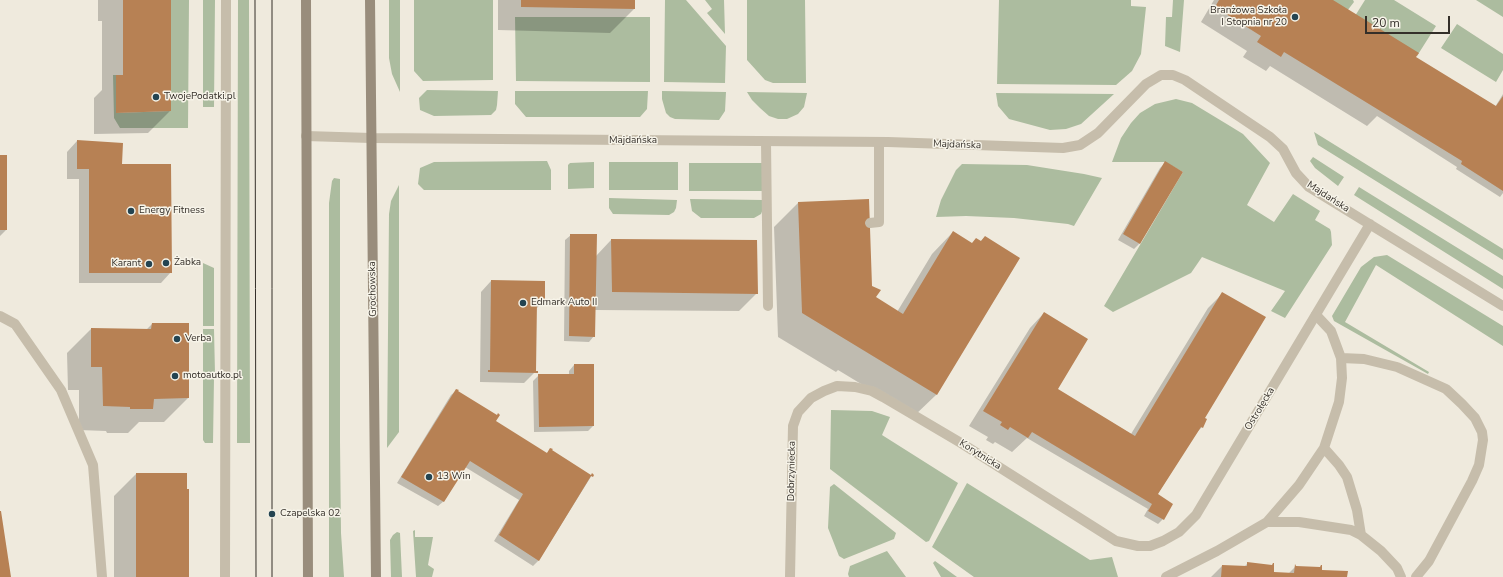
<!DOCTYPE html>
<html>
<head>
<meta charset="utf-8">
<style>
  body { margin:0 }
  #map { position:relative; width:1503px; height:577px; overflow:hidden; background:#efeadd; font-family:"Nunito Sans",sans-serif }
  canvas { display:block }
  .scale { position:absolute; left:1365px; top:16px; width:85px; height:18px; box-sizing:border-box; border:2px solid #342f29; border-top:0; padding-left:5px; font-size:12px; line-height:14px; white-space:nowrap; color:#342f29; -webkit-text-stroke:3px #f7f4e9; paint-order:stroke }
</style>
</head>
<body>
<div id="map">
<canvas width="1503" height="577"></canvas>
<div class="scale">20 m</div>
</div>
<script>
const c = document.querySelector('canvas').getContext('2d');
c.lineJoin = 'round';
function paint(path, color) { c.fillStyle = color; c.fill(path, 'evenodd'); }
const toPath = rows => new Path2D(rows.map(r => 'M' + r).join(''));
function trace(path, color, width, dash) { c.strokeStyle = color; c.lineWidth = width; c.lineCap = dash ? 'butt' : 'round'; c.setLineDash(dash || []); c.stroke(path); }
function label(font, color, halo, rows, align = 'center') {
  c.font = font + ' "Nunito Sans",sans-serif'; c.lineWidth = 3; c.setLineDash([]); c.textBaseline = 'middle'; c.strokeStyle = halo; c.fillStyle = color; for (const [text, x, y, turn = 0] of rows) {
    c.save(); c.translate(x, y); c.rotate((+turn || 0) * Math.PI / 180); c.textAlign = isNaN(turn) ? turn : align; if (halo) c.strokeText(text, 0, 0); c.fillText(text, 0, 0); c.restore();
  }
}
const green = toPath([
  [171,0,189,0,188,128,120,128,114,118,113,75,116,75,116,113,171,111],
  [203,0,215,0,214,107,203,107],
  [238,0,249,0,250,443,237,443],
  [389,0,400,0,400,92,392,74,389,58],
  [414,0,493,0,493,80,423,81,414,71],
  [665,0,686,0,726,46,725,83,664,82],
  [705,0,724,0,725,34,707,13,712,9],
  [747,0,805,0,806,83,773,83,765,80,747,60],
  [999,0,1131,0,1131,6,1146,7,1141,54,1132,71,1116,85,997,84],
  [1173,0,1184,0,1180,52,1165,46,1166,17,1172,17],
  [1331,0,1353,0,1354,2,1347,11],
  [1365,0,1394,0,1436,26,1417,56,1355,16],
  [1476,0,1503,0,1503,17],
  [515,17,650,17,650,82,516,81],
  [1457,24,1503,54,1503,70,1496,82,1441,48],
  [427,90,498,91,497,105,496,110,491,115,434,116,420,110,419,98],
  [515,91,648,91,647,109,640,117,526,117,515,104],
  [662,91,726,92,725,111,719,120,675,119,670,117,666,113,662,99],
  [747,92,807,93,804,107,798,114,787,119,778,119,769,116,760,108,752,100],
  [996,93,1114,94,1081,124,1066,129,1050,130,1009,119,998,106],
  [1176,99,1192,103,1230,126,1243,134,1270,163,1247,205,1274,222,1293,194,1320,211,1315,220,1330,229,1331,232,1332,245,1285,318,1271,311,1285,291,1202,257,1191,273,1113,312,1104,306,1183,172,1165,162,1112,162,1121,138,1131,123,1140,113,1155,104],
  [1314,132,1503,249,1503,260,1318,145],
  [1313,157,1344,177,1338,186,1315,168,1310,161],
  [547,161,551,170,551,190,424,190,418,184,420,168,434,162],
  [594,162,594,188,568,189,568,165,570,163],
  [609,162,678,162,678,190,609,190],
  [689,163,762,163,762,191,689,191],
  [962,164,1027,165,1084,174,1102,178,1074,226,1068,224,1014,218,966,216,936,217,941,200,956,170],
  [334,178,340,179,340,442,341,533,344,577,329,577,329,203,332,181],
  [399,185,399,432,387,448,389,214,391,201],
  [1359,187,1503,276,1503,289,1354,195],
  [609,198,677,200,676,208,674,212,669,215,613,214,609,208],
  [690,199,763,200,763,209,761,214,754,218,701,218,692,211],
  [1387,255,1503,326,1503,346,1376,265,1345,322,1429,372,1428,374,1334,321,1332,316,1361,267,1374,257],
  [203,263,214,268,214,326,203,326],
  [203,329,214,329,215,374,203,373],
  [203,378,214,378,213,443,205,443,203,440],
  [831,410,872,411,890,417,882,435,958,483,929,541,926,542,830,469],
  [967,483,1090,560,1112,557,1118,577,974,577,932,547],
  [834,484,896,533,894,539,844,559,839,556,828,528,830,487],
  [415,530,415,537,433,537,428,565,434,569,432,577,416,577,413,531],
  [397,532,400,533,402,577,391,577,390,540,393,535],
  [887,551,906,577,849,577,848,574,850,566],
  [935,561,957,577,941,577,933,563]
]);
const shadow = toPath([
  [98,0,170,0,170,111,148,133,94,134,94,98,102,90,102,21,98,21],
  [498,0,634,0,634,9,610,33,498,30],
  [1214,0,1331,0,1412,61,1495,107,1503,94,1503,193,1500,197,1456,169,1457,167,1377,116,1367,126,1270,66,1266,71,1243,57,1247,51,1201,22],
  [77,141,121,165,171,272,161,283,79,283,79,179,67,179,67,152],
  [0,156,6,230,0,236],
  [1165,163,1181,172,1139,244,1134,249,1118,240,1160,168],
  [798,203,872,286,875,297,897,312,932,254,953,232,972,244,980,242,985,237,1019,258,936,395,914,416,838,370,836,372,778,337,774,227],
  [571,235,596,256,611,240,757,293,739,311,595,310,594,336,589,342,564,341,565,240],
  [491,281,544,301,536,309,535,372,524,383,480,382,481,292],
  [1223,293,1202,427,1196,433,1157,495,1163,519,1158,524,1144,516,1148,509,1027,438,1012,452,995,442,993,444,986,440,988,437,969,426,1030,328,1044,313,1056,389,1131,434,1208,308],
  [152,324,188,398,164,422,139,422,128,433,107,433,106,431,79,430,79,390,68,390,67,353,91,329,146,330],
  [574,365,593,426,588,431,534,432,533,381,539,375,569,375,569,371],
  [457,390,457,392,494,421,546,454,551,449,550,451,591,476,592,475,539,560,533,566,494,541,519,500,465,467,444,501,438,506,397,483,451,395],
  [136,474,188,577,114,577,114,496],
  [1247,564,1273,573,1288,574,1295,567,1346,577,1211,577,1222,566,1244,567]
]);
const building = toPath([
  [123,0,171,0,171,111,116,113,116,75,123,75],
  [521,0,635,0,635,9,521,7],
  [1219,0,1333,0,1419,53,1416,57,1496,106,1503,96,1503,191,1461,164,1462,161,1284,52,1281,57,1257,42,1261,36,1215,7],
  [77,140,123,143,122,164,171,164,172,273,89,273,89,169,77,169],
  [0,155,7,155,7,230,0,230],
  [1165,161,1183,172,1140,244,1123,234],
  [869,199,872,286,881,290,876,297,903,314,953,231,972,243,976,238,981,241,985,236,1020,258,937,395,802,313,798,202],
  [570,234,597,234,595,337,569,336],
  [611,239,757,240,758,294,612,292],
  [491,280,545,281,545,301,537,301,536,371,538,371,538,373,488,372,488,370,490,370],
  [1222,292,1266,317,1205,418,1207,419,1203,428,1201,427,1158,494,1173,504,1164,520,1148,511,1152,504,1032,432,1028,438,1010,427,1008,430,1000,425,1002,422,983,411,1044,312,1088,339,1058,389,1135,436],
  [152,323,189,323,189,398,154,399,153,409,130,409,130,407,103,406,102,367,91,367,91,328,151,329],
  [574,364,594,364,594,426,539,427,538,374,574,374],
  [456,389,459,390,458,391,497,415,498,413,500,415,496,421,547,453,550,448,553,449,552,450,591,475,592,473,594,475,593,477,591,476,539,561,499,535,523,494,470,461,444,502,401,477],
  [136,473,187,473,187,489,189,489,189,577,136,577],
  [0,511,1,511,11,577,0,577],
  [1247,562,1272,565,1273,563,1274,563,1274,572,1294,573,1295,564,1296,566,1320,567,1321,565,1322,565,1322,570,1348,571,1347,577,1221,577,1222,565,1247,566]
]);
const lane = toPath([
  [766,142,768,306],
  [870,223,879,222,879,142],
  [0,316,15,324,61,390,93,465,102,577],
  [1341,358,1364,359,1397,367,1446,389,1462,404,1475,418,1482,432,1483,440,1479,465,1472,481,1429,561,1416,577],
  [1324,448,1339,465,1347,477,1357,510,1361,535],
  [1267,522,1299,522,1351,530,1361,535,1381,551,1397,568,1401,577],
  [1166,577,1217,551,1267,522,1299,485,1324,448,1339,402,1342,378,1341,358,1331,331,1316,315]
]);
const street = toPath([
  [306,136,371,138,888,142,1063,148,1080,145,1098,133,1146,84,1161,75,1173,75,1185,80,1270,137,1283,149,1296,173,1309,187,1503,306],
  [225,577,226,0],
  [790,577,793,426,798,412,811,398,824,391,837,386,855,387,872,391,883,397,961,443,1116,541,1138,546,1150,546,1163,541,1179,532,1196,515,1370,224]
]);
const secondary = toPath([
  [306,0,308,577],
  [370,0,376,577]
]);
const tram = toPath([
  [255,0,256,577],
  [272,577,272,0]
]);
const markers = [
  [1295,17,4,"#244451"],
  [156,97,4,"#244451"],
  [131,211,4,"#244451"],
  [166,263,4,"#244451"],
  [149,264,4,"#244451"],
  [523,303,4,"#244451"],
  [177,339,4,"#244451"],
  [175,376,4,"#244451"],
  [429,477,4,"#244451"],
  [272,514,4,"#244451"]
];
const poiNames = [
  ["Branżowa Szkoła",1287,11,"right"],
  ["I Stopnia nr 20",1287,23,"right"],
  ["TwojePodatki.pl",164,97],
  ["Energy Fitness",139,211],
  ["Żabka",174,263],
  ["Karant",141,264,"right"],
  ["Edmark Auto II",531,303],
  ["Verba",185,339],
  ["motoautko.pl",183,376],
  ["13 Win",437,477],
  ["Czapelska 02",280,514]
];
const streetNames = [
  ["Majdańska",633,141],
  ["Majdańska",957,145,2],
  ["Majdańska",1328,197,33],
  ["Grochowska",373,289,-91],
  ["Ostrołęcka",1260,409,-59],
  ["Korytnicka",980,455,32],
  ["Dobrzyniecka",792,471,-89]
];
paint(green, '#acbc9f');
paint(shadow, '#0003');
paint(building, '#b78154');
trace(lane, '#c6bdab', 10);
trace(street, '#c6bdab', 10);
trace(secondary, '#998d7c', 10);
trace(tram, '#342f29', 1);
for (const [x, y, r, color] of markers) { const dot = new Path2D(); dot.arc(x, y, r, 0, 2 * Math.PI); c.fillStyle = color; c.fill(dot); trace(dot, '#f7f4e9', 1.5); }
label('10px', '#342f29', '#f7f4e9', poiNames, 'left');
label('10px', '#342f29', '#f7f4e9', streetNames);
</script>
</body>
</html>
